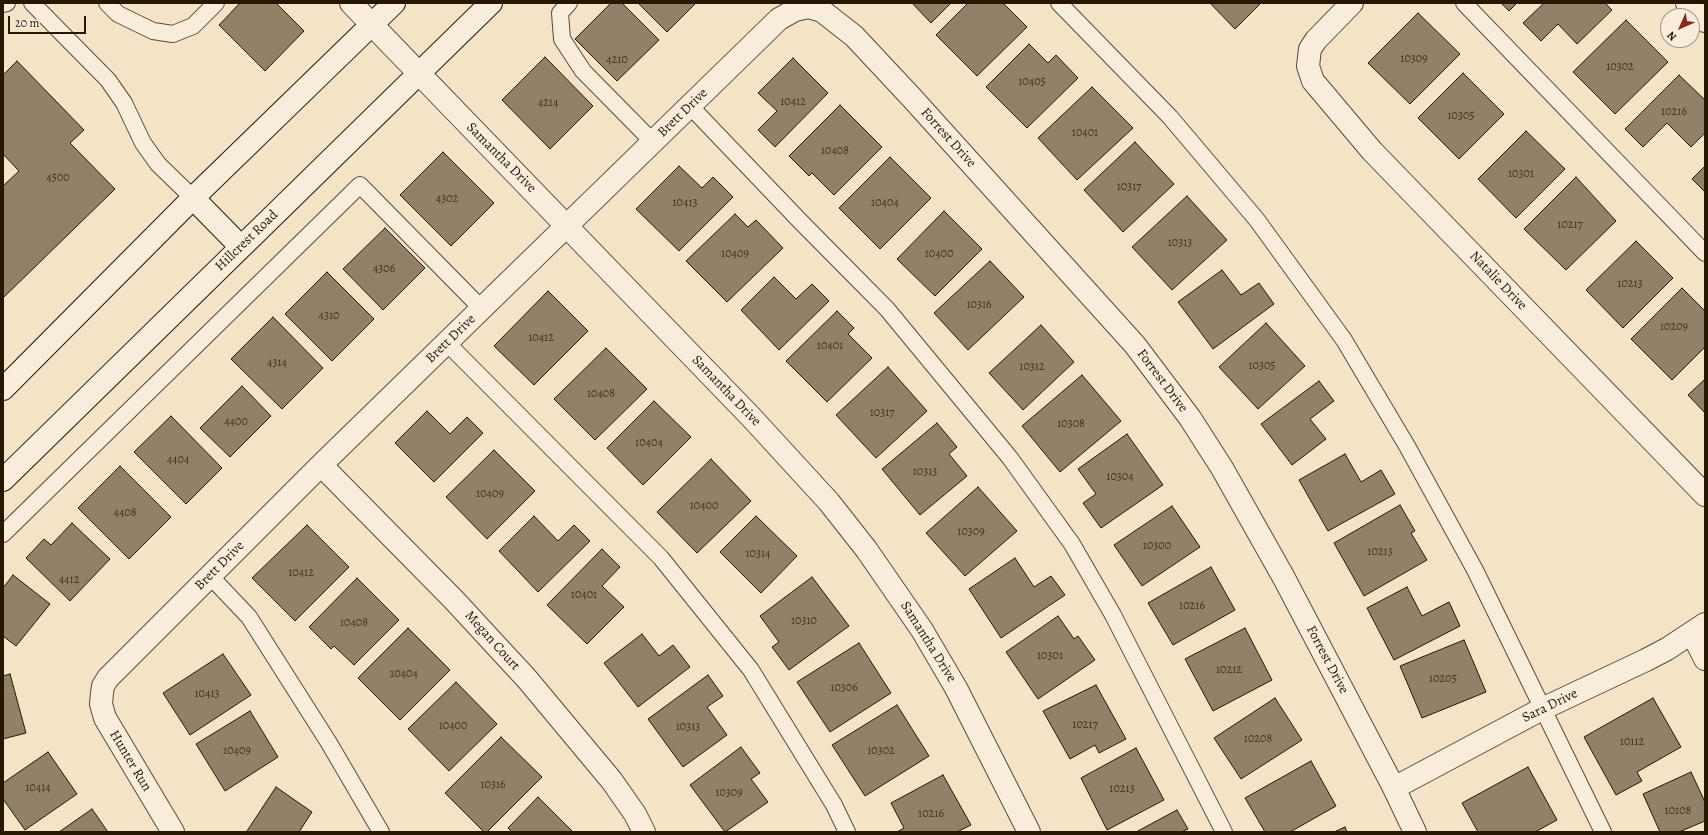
<!DOCTYPE html>
<html>
<head>
<meta charset="utf-8">
<style>
  body { margin:0 }
  #map { position:relative; width:1708px; height:835px; overflow:hidden; background:#f5e3c8; font-family:Alegreya,serif }
  canvas { display:block }
  .frame { position:absolute; inset:0; border:4px solid #271701; pointer-events:none }
  .north { position:absolute; left:1660px; top:8px; width:40px; height:40px; box-sizing:border-box; background:#f8eddb; border:1px solid #a49784; border-radius:50%; rotate:225deg; font-size:11px; font-weight:700; line-height:16px; text-align:center; color:#271701 }
  .north::after { content:''; display:block; margin:auto; width:14px; height:18px; background:#8f2418; clip-path:polygon(50% 0,100% 100%,50% 72%,0 100%) }
  .scale { position:absolute; left:8px; top:16px; width:78px; height:18px; box-sizing:border-box; border:2px solid #271701; border-top:0; padding-left:5px; font-size:12px; line-height:14px; white-space:nowrap; color:#271701; -webkit-text-stroke:3px #f8eddb; paint-order:stroke }
</style>
</head>
<body>
<div id="map">
<canvas width="1708" height="835"></canvas>
<div class="frame"></div>
<div class="north">N</div>
<div class="scale">20 m</div>
</div>
<script>
const c = document.querySelector('canvas').getContext('2d');
c.lineJoin = 'round';
function paint(path, color) { c.fillStyle = color; c.fill(path, 'evenodd'); }
const toPath = rows => new Path2D(rows.map(r => 'M' + r).join(''));
function trace(path, color, width, dash) { c.strokeStyle = color; c.lineWidth = width; c.lineCap = dash ? 'butt' : 'round'; c.setLineDash(dash || []); c.stroke(path); }
function label(font, color, halo, rows, align = 'center') {
  c.font = font + ' Alegreya,serif'; c.lineWidth = 3; c.setLineDash([]); c.textBaseline = 'middle'; c.strokeStyle = halo; c.fillStyle = color; for (const [text, x, y, turn = 0] of rows) {
    c.save(); c.translate(x, y); c.rotate((+turn || 0) * Math.PI / 180); c.textAlign = isNaN(turn) ? turn : align; if (halo) c.strokeText(text, 0, 0); c.fillText(text, 0, 0); c.restore();
  }
}
const building = toPath([
  [240,3,276,3,304,31,265,71,219,25,240,3],
  [611,3,622,3,659,40,617,81,575,39,611,3],
  [638,3,696,3,667,32,638,3],
  [912,3,951,3,931,23,912,3],
  [968,3,1003,3,1027,27,977,76,936,35,968,3],
  [1210,3,1261,3,1235,29,1210,3],
  [1501,3,1517,3,1509,11,1501,3],
  [1544,3,1605,3,1612,10,1577,44,1558,24,1541,41,1523,23,1544,3],
  [1418,13,1460,54,1410,104,1368,63,1418,13],
  [1626,20,1668,62,1615,114,1573,72,1626,20],
  [1029,44,1048,63,1056,55,1078,78,1027,128,986,87,1029,44],
  [545,57,593,106,550,149,502,100,545,57],
  [793,58,828,93,775,147,758,130,777,111,758,93,793,58],
  [17,61,84,130,70,143,115,189,3,298,3,186,19,171,3,154,3,75,17,61],
  [1463,73,1504,114,1459,159,1418,118,1463,73],
  [1679,75,1705,100,1705,133,1691,147,1667,123,1643,147,1625,129,1679,75],
  [1092,87,1133,128,1077,180,1038,138,1092,87],
  [840,105,882,147,834,195,812,173,809,176,789,156,840,105],
  [1526,131,1565,169,1516,218,1478,179,1526,131],
  [1135,142,1174,184,1123,232,1084,190,1135,142],
  [443,152,494,203,451,246,400,195,443,152],
  [890,157,931,198,880,249,839,208,890,157],
  [679,166,702,188,713,177,733,197,679,251,636,209,679,166],
  [1705,166,1705,192,1692,179,1705,166],
  [1576,177,1616,221,1566,270,1524,229,1576,177],
  [1187,196,1227,240,1172,290,1132,247,1187,196],
  [944,211,982,249,935,296,897,259,944,211],
  [735,214,748,227,756,220,783,248,727,302,686,261,735,214],
  [385,228,425,268,383,310,343,269,385,228],
  [1636,241,1673,278,1623,328,1586,290,1636,241],
  [990,261,1024,297,968,350,934,313,990,261],
  [1222,270,1241,295,1259,283,1274,304,1213,349,1178,302,1222,270],
  [327,272,374,319,332,361,285,314,327,272],
  [774,277,796,299,812,284,829,301,779,350,741,310,774,277],
  [1682,288,1705,311,1705,347,1672,380,1631,339,1682,288],
  [548,291,588,331,534,385,494,346,548,291],
  [837,311,854,328,848,334,872,358,827,402,786,361,837,311],
  [273,317,323,368,282,409,231,359,273,317],
  [1266,323,1305,366,1258,409,1219,367,1266,323],
  [1041,325,1074,362,1023,410,989,373,1041,325],
  [606,348,647,389,595,440,554,399,606,348],
  [888,367,927,411,876,458,836,415,888,367],
  [1082,375,1121,421,1060,472,1022,426,1082,375],
  [1705,379,1705,413,1688,395,1705,379],
  [1319,381,1334,401,1310,419,1326,439,1292,465,1261,424,1319,381],
  [242,386,271,416,230,457,200,428,242,386],
  [654,401,691,437,643,485,607,448,654,401],
  [427,411,450,434,467,417,483,433,434,482,395,443,427,411],
  [171,416,222,468,186,504,134,452,171,416],
  [937,423,957,447,949,454,967,476,920,515,882,469,937,423],
  [1127,434,1163,485,1101,528,1083,503,1096,494,1078,469,1127,434],
  [494,450,535,491,487,539,446,497,494,450],
  [1345,454,1361,482,1381,470,1395,494,1328,531,1299,480,1345,454],
  [711,459,751,501,697,553,657,512,711,459],
  [120,466,171,517,129,559,78,508,120,466],
  [978,487,1017,531,965,576,926,533,978,487],
  [1400,505,1415,531,1411,533,1427,560,1364,596,1334,543,1400,505],
  [1172,506,1200,547,1142,586,1114,545,1172,506],
  [534,516,558,541,574,525,590,541,538,592,499,551,534,516],
  [756,516,797,556,761,593,720,552,756,516],
  [72,523,110,559,70,601,26,558,44,539,51,545,72,523],
  [307,525,349,567,295,621,252,578,307,525],
  [602,549,620,567,602,586,624,607,587,644,547,605,602,549],
  [1015,558,1034,587,1051,576,1065,595,1001,638,969,589,1015,558],
  [1211,567,1235,610,1173,645,1148,603,1211,567],
  [13,575,50,604,16,646,3,636,3,588,13,575],
  [812,577,849,626,789,670,772,647,779,642,760,616,812,577],
  [357,578,399,620,354,665,334,646,331,649,309,627,357,578],
  [1407,587,1422,616,1449,602,1460,626,1394,660,1367,608,1407,587],
  [1058,616,1074,639,1078,636,1095,660,1038,699,1006,652,1058,616],
  [408,628,450,670,400,720,358,678,408,628],
  [1245,628,1272,680,1213,711,1185,659,1245,628],
  [642,634,659,656,673,645,690,667,638,707,604,663,642,634],
  [1464,640,1486,692,1422,718,1400,666,1464,640],
  [859,643,891,693,830,732,797,682,859,643],
  [223,654,251,695,190,735,163,693,223,654],
  [10,674,26,733,3,739,3,676,10,674],
  [708,675,723,696,707,707,727,735,683,767,648,719,708,675],
  [456,682,497,724,449,771,408,729,456,682],
  [1096,685,1126,739,1099,753,1095,745,1070,759,1043,711,1096,685],
  [1275,698,1302,740,1241,779,1214,738,1275,698],
  [1653,698,1681,747,1637,772,1642,781,1616,795,1584,737,1653,698],
  [897,705,929,756,865,796,832,745,897,705],
  [250,711,278,757,225,791,196,744,250,711],
  [501,737,542,777,487,832,484,832,445,793,501,737],
  [741,747,760,773,751,779,768,802,725,832,690,785,741,747],
  [1136,748,1164,800,1107,830,1081,778,1136,748],
  [48,752,77,794,25,830,3,799,3,783,48,752],
  [1311,761,1336,806,1290,832,1265,832,1245,798,1311,761],
  [1528,767,1557,820,1535,832,1478,832,1462,803,1528,767],
  [1691,772,1705,802,1705,821,1679,832,1660,832,1643,794,1691,772],
  [943,775,971,825,957,832,897,832,904,828,891,803,943,775],
  [276,787,312,812,299,832,248,832,247,831,276,787],
  [538,797,573,832,512,832,508,828,538,797],
  [92,809,108,832,59,832,92,809],
  [1177,810,1188,829,1181,832,1136,832,1177,810],
  [1345,827,1347,832,1334,832,1345,827]
]);
const lane = toPath([
  [32,3,108,80,124,103,143,143,158,164,193,198],
  [107,3,118,14,153,31,173,34,193,26,216,3],
  [569,3,560,13,562,39,583,71,653,142],
  [1059,3,1170,117,1257,220,1344,340,1407,446,1475,570,1603,832],
  [1464,3,1705,253],
  [3,4,7,3],
  [690,106,800,221,887,309,1010,458,1072,544,1113,615,1224,832],
  [447,343,661,558,751,670,834,805,847,832],
  [3,534,360,185,482,309],
  [210,576,249,617,329,743,381,832]
]);
const street = toPath([
  [351,3,751,417,829,502,866,549,922,630,956,688,1029,832],
  [1352,3,1316,40,1310,49,1308,66,1313,81,1372,151,1705,495],
  [1687,3,1705,21],
  [321,465,454,600,527,679,612,781,635,814,644,832],
  [1692,633,1705,659],
  [1394,788,1542,709,1646,660,1667,649,1705,624],
  [173,832,105,718,101,704,102,693,103,686,108,678,321,465,779,19,795,10,808,7,822,11,854,36,912,98,1135,345,1190,418,1222,468,1284,578,1394,788,1415,832]
]);
const secondary = toPath([
  [193,198,241,247],
  [3,389,193,198,394,3],
  [3,480,491,3]
]);
const numberNames = [
  ["10309",1414,59],
  ["4210",617,60],
  ["10302",1620,67],
  ["10405",1032,82],
  ["10412",793,102],
  ["4214",548,103],
  ["10216",1674,112],
  ["10305",1461,116],
  ["10401",1085,133],
  ["10408",835,151],
  ["10301",1521,174],
  ["4500",58,178],
  ["10317",1129,187],
  ["4302",447,199],
  ["10413",685,203],
  ["10404",885,203],
  ["10217",1570,225],
  ["10313",1180,243],
  ["10409",735,254],
  ["10400",939,254],
  ["4306",384,269],
  ["10213",1630,284],
  ["10316",979,305],
  ["4310",329,316],
  ["10209",1674,327],
  ["10412",541,338],
  ["10401",830,346],
  ["4314",277,363],
  ["10305",1262,366],
  ["10312",1032,367],
  ["10408",601,394],
  ["10317",882,413],
  ["4400",236,422],
  ["10308",1071,424],
  ["10404",649,443],
  ["4404",178,460],
  ["10313",925,472],
  ["10304",1120,477],
  ["10409",490,494],
  ["10400",704,506],
  ["4408",125,513],
  ["10309",971,532],
  ["10300",1157,546],
  ["10213",1380,552],
  ["10314",758,554],
  ["10412",301,573],
  ["4412",69,580],
  ["10401",584,595],
  ["10216",1192,606],
  ["10310",804,621],
  ["10408",354,623],
  ["10301",1050,656],
  ["10212",1229,670],
  ["10404",404,674],
  ["10205",1443,679],
  ["10306",844,688],
  ["10413",207,694],
  ["10217",1085,725],
  ["10400",453,726],
  ["10313",688,727],
  ["10208",1258,739],
  ["10112",1632,742],
  ["10409",237,751],
  ["10302",881,751],
  ["10316",493,785],
  ["10414",38,788],
  ["10213",1122,789],
  ["10309",729,793],
  ["10108",1678,811],
  ["10216",931,814]
];
const streetNames = [
  ["Brett Drive",683,113,-44],
  ["Forrest Drive",948,138,48],
  ["Samantha Drive",501,158,45],
  ["Hillcrest Road",247,241,-44],
  ["Natalie Drive",1498,281,46],
  ["Brett Drive",451,339,-44],
  ["Forrest Drive",1162,381,53],
  ["Samantha Drive",726,391,46],
  ["Brett Drive",220,566,-45],
  ["Megan Court",492,641,48],
  ["Samantha Drive",928,642,58],
  ["Forrest Drive",1327,660,62],
  ["Sara Drive",1550,706,-26],
  ["Hunter Run",130,761,59]
];
paint(building, '#928168');
trace(building, '#271701', 1);
trace(lane, '#5a4a33', 18);
trace(street, '#5a4a33', 24);
trace(secondary, '#271701', 24);
trace(lane, '#f8eddb', 16);
trace(street, '#f8eddb', 22);
trace(secondary, '#f8eddb', 22);
label('12px', '#42321b', null, numberNames);
label('14px', '#271701', '#f8eddb', streetNames);
</script>
</body>
</html>
